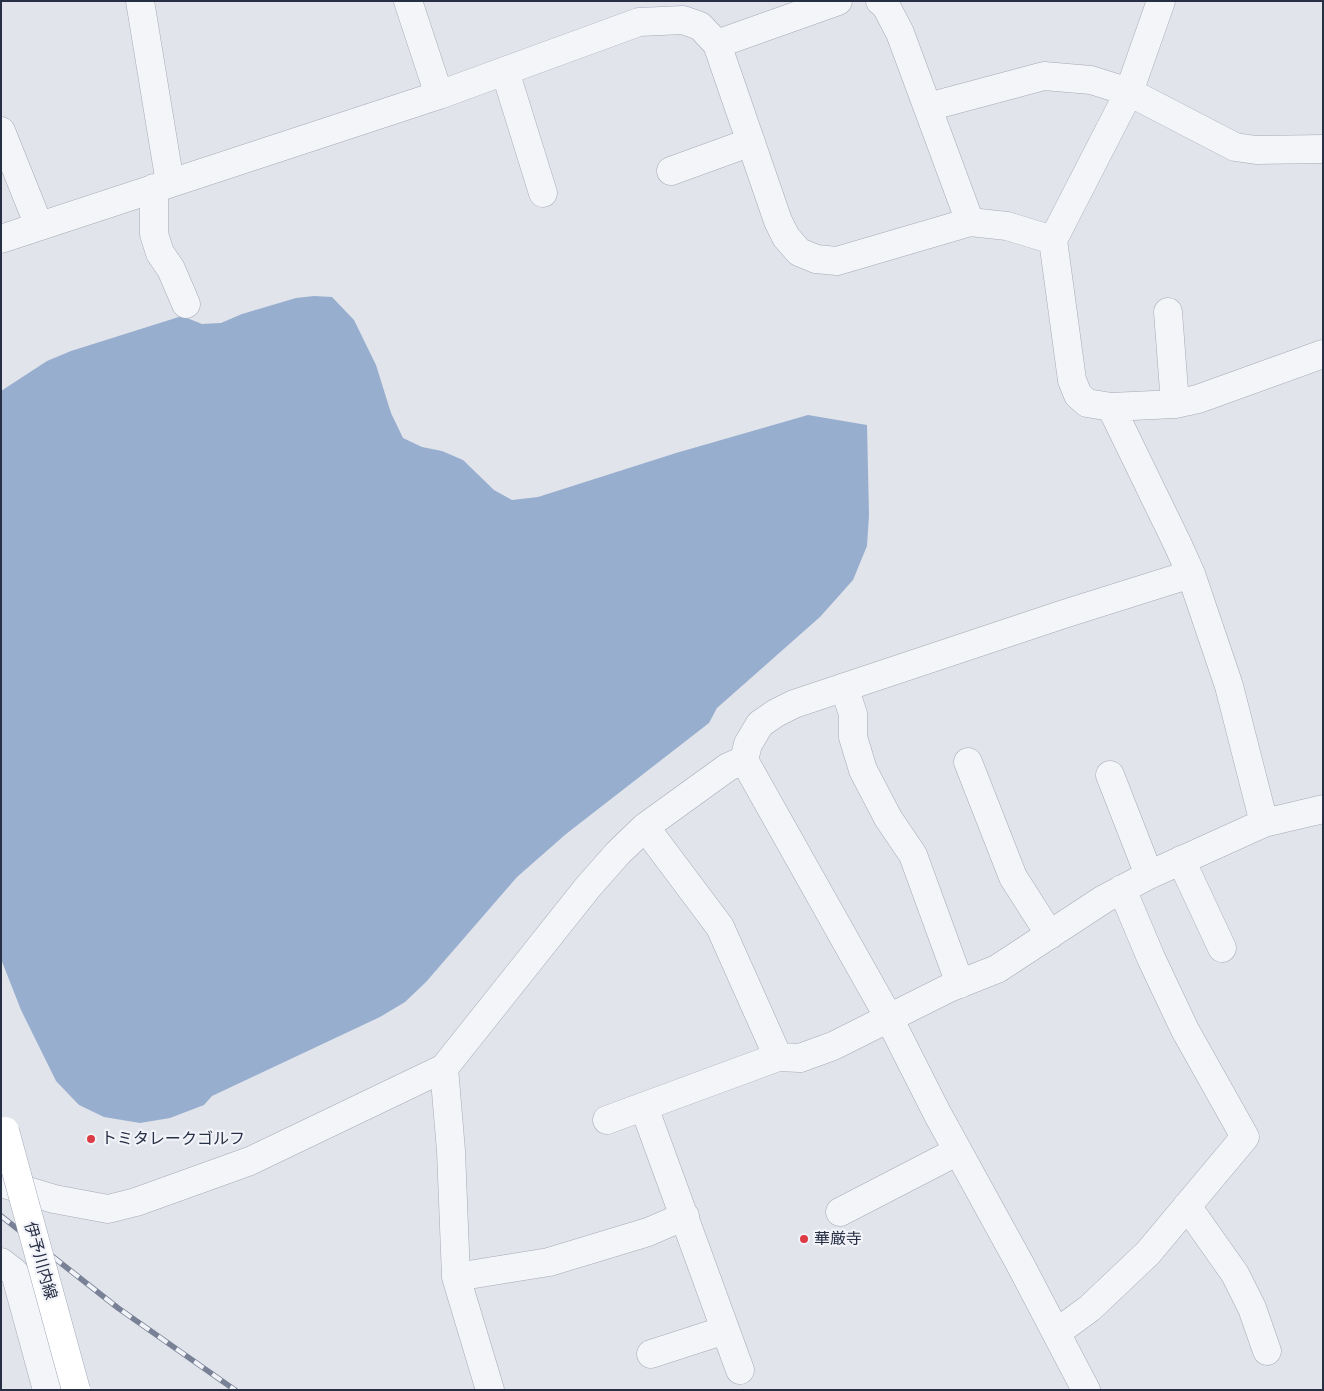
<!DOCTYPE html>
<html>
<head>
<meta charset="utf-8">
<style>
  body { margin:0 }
  #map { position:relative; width:1324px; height:1391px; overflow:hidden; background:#e1e4eb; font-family:Karla,sans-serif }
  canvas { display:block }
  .frame { position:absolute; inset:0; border:2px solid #272f45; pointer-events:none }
</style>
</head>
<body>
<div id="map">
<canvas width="1324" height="1391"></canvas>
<div class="frame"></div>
</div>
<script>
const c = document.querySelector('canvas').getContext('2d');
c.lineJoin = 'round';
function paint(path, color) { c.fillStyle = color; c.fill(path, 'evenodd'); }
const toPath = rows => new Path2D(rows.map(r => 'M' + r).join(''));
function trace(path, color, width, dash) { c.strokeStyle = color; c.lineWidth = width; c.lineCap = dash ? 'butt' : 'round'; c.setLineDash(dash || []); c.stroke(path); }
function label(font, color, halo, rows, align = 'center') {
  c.font = font + ' Karla,"Noto Sans JP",sans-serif'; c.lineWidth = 4.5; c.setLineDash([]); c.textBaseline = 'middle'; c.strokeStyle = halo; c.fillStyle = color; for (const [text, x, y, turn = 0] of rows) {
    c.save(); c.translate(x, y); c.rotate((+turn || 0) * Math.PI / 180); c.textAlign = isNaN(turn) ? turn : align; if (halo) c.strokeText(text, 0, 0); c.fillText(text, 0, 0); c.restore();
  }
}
const water = toPath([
  [314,296,332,297,354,320,376,365,391,413,403,438,422,447,442,451,463,460,494,490,512,500,538,497,676,453,808,415,867,425,869,515,867,546,853,580,820,617,717,708,709,723,566,834,517,877,426,982,405,1002,380,1017,212,1096,204,1105,170,1118,140,1123,104,1117,79,1105,56,1081,21,1010,1,959,1,391,47,361,71,351,182,316,202,324,221,323,242,314,296,298]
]);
const minor = toPath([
  [140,1,170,183],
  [408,1,439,95],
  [880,1,886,6,900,33,970,222],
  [717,44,838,1],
  [505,71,543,193],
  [928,107,1044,76,1091,80,1129,92,1235,147,1256,150,1323,149],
  [1,131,39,226],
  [671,171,751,142],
  [154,188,154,234,160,253,171,269,186,304],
  [1,239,439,95,639,22,683,20,700,26,717,44,778,221,786,237,799,252,816,259,837,261,970,222,1007,226,1053,240,1072,380,1078,395,1087,403,1111,407,1175,404,1198,399,1323,354],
  [1053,240,1129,92,1161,1],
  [1168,312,1175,404],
  [1111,407,1178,545,1191,574,1229,686,1264,823],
  [844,687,853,714,853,737,863,770,888,818,913,855,960,984],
  [968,762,1013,877,1050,935],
  [1110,775,1149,875],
  [645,827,720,927,778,1057,800,1058,833,1046,949,988,997,969,1104,899,1149,875,1264,823,1323,809],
  [1181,860,1222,948],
  [444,1068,451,1151,456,1277,490,1390],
  [644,1107,740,1370],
  [607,1120,778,1057],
  [1,1183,54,1199,108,1209,136,1202,250,1161,444,1068,588,887,618,853,645,827,728,767,744,760],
  [1187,1206,1235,1274,1252,1308,1267,1351],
  [840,1212,958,1151],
  [1,1262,15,1273,47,1390],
  [456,1277,549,1262,648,1232,685,1216],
  [1056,1333,1090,1308,1148,1253,1245,1137,1185,1030,1151,958,1122,889],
  [651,1354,725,1330],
  [1086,1390,1020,1264,937,1113,889,1018,744,760,748,744,760,724,776,713,794,704,1064,614,1191,574]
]);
const rail = toPath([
  [1,1216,118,1308,235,1390]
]);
const majorBridge = toPath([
  [5,1131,76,1390]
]);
const markers = [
  [91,1139,5,"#dc3a44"],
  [804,1239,5,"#dc3a44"]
];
const poiNames = [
  ["トミタレークゴルフ",101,1139],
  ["華厳寺",814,1239]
];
const streetNames = [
  ["伊予川内線",40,1261,74]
];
paint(water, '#98aecf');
trace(minor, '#a5aab6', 29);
trace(minor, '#f4f5f9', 28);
trace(rail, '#798196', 5.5);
trace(rail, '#f1f3f8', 4, [11]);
trace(majorBridge, '#9fa7b8', 29, []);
trace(majorBridge, '#fff', 28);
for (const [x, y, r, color] of markers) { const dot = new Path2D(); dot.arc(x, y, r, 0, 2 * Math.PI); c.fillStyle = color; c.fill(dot); trace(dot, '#f1f3f8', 2); }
label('16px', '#272f45', '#f1f3f8', poiNames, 'left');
label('16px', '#272f45', '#f1f3f8', streetNames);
</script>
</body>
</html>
